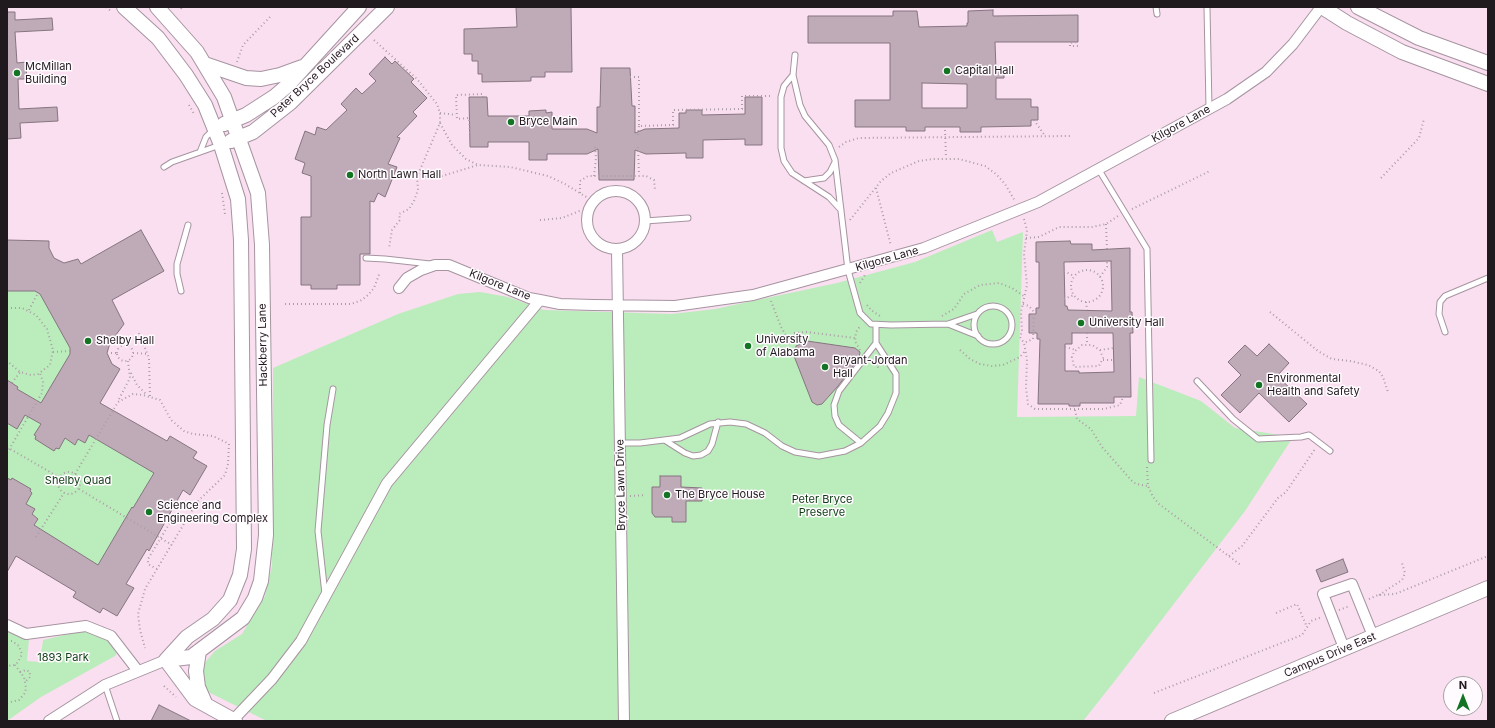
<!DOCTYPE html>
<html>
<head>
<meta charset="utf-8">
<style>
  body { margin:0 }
  #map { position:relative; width:1495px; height:728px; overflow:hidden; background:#fce9f5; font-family:Inter,sans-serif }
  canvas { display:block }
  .frame { position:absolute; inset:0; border:8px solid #20191e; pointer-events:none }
  .north { position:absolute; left:1443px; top:676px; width:40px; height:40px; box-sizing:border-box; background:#fffbfe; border:1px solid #a6a1a4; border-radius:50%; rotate:0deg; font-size:11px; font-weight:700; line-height:16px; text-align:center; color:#20191e }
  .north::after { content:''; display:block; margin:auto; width:14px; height:18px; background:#137424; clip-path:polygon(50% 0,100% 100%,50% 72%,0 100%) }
</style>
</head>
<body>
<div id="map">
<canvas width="1495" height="728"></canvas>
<div class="frame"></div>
<div class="north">N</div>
</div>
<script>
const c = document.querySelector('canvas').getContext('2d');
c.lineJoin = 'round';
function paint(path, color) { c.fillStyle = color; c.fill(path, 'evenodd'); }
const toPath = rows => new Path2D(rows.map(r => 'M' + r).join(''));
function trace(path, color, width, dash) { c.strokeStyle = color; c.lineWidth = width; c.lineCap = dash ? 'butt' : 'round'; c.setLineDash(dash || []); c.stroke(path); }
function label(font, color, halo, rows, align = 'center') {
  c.font = font + ' Inter,sans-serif'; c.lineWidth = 3; c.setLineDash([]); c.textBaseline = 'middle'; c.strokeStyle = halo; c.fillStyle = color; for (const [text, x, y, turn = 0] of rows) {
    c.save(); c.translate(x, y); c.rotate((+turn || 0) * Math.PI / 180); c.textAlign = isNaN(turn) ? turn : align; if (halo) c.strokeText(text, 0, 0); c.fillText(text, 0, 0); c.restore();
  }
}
const built = toPath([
  [7,7,1488,7,1488,721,7,721],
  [1451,684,1475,684,1475,708,1451,708]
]);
const green = toPath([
  [992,230,997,242,1023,232,1017,417,1136,416,1139,377,1201,401,1235,428,1293,437,1245,511,1117,678,1083,721,267,721,206,691,200,677,203,665,215,651,242,634,265,596,272,566,273,368,398,314,458,294,480,292,508,297,544,310,672,314,715,309,837,283,915,262],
  [7,245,48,262,75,266,74,393,178,457,100,583,7,530],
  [82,631,100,635,114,646,117,653,115,656,41,697,7,721,7,632,29,639,27,661,40,662,43,640]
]);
const building = toPath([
  [516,7,571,7,572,72,545,72,545,77,531,77,531,81,482,82,482,74,478,74,478,61,472,61,472,54,464,54,464,29,517,27,516,7],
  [993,10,993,16,1078,15,1078,42,995,42,996,69,1004,69,1004,78,996,78,996,99,1031,99,1031,107,1038,107,1038,120,1031,120,1031,126,981,127,981,132,960,132,960,127,925,127,925,131,906,131,906,127,855,127,855,100,890,100,890,43,808,43,808,16,893,16,893,11,917,11,919,27,967,26,967,23,968,23,968,11,993,10],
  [922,83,967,84,967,108,922,108,922,83],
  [7,12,15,12,15,20,52,18,53,30,15,32,17,63,26,62,26,67,27,79,18,79,19,109,57,107,58,121,20,123,21,138,7,139,7,12],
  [385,57,392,64,395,61,414,79,411,82,427,98,413,112,417,116,397,137,400,138,388,164,397,167,385,197,378,193,374,202,370,201,370,254,360,254,360,285,337,285,337,289,311,289,311,285,301,285,301,217,311,217,311,176,302,173,305,163,295,159,305,131,315,135,317,127,326,130,347,110,341,104,356,88,362,94,376,81,369,74,385,57],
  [601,68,630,68,632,106,635,106,635,133,645,129,679,128,679,113,686,113,686,110,702,110,702,115,745,114,745,97,762,97,762,145,745,145,745,139,703,140,703,158,686,158,686,153,646,154,635,150,634,180,599,180,598,149,587,154,547,154,547,160,529,160,529,142,488,142,488,147,470,147,469,97,487,97,488,116,529,116,529,111,546,110,546,113,552,112,552,129,587,129,597,133,597,107,600,107,601,68],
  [141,230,164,271,112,300,124,324,110,343,107,353,112,364,120,369,100,403,167,441,170,436,197,452,193,458,207,466,190,495,183,490,149,551,147,549,126,584,134,588,117,616,103,608,100,613,73,597,76,592,16,556,7,572,7,478,11,480,12,478,31,489,30,491,32,493,26,504,35,509,32,514,38,519,34,525,98,565,132,507,133,508,154,473,89,435,85,443,78,439,75,445,65,438,59,449,56,448,54,451,35,439,36,436,34,435,41,424,25,415,17,429,7,423,7,380,18,387,17,389,41,403,70,354,70,348,40,294,35,291,7,291,7,240,49,241,49,248,54,258,64,263,78,259,81,264,141,230],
  [1070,241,1071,244,1092,244,1092,250,1130,248,1130,312,1132,312,1133,333,1130,333,1131,397,1114,397,1114,403,1080,403,1080,406,1069,406,1069,404,1038,404,1040,339,1037,339,1037,333,1029,333,1029,314,1036,314,1036,308,1039,308,1039,262,1036,262,1036,242,1070,241],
  [1111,261,1112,311,1068,310,1067,306,1065,306,1064,262,1111,261],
  [1072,333,1113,333,1114,372,1079,373,1079,371,1065,371,1065,344,1072,344,1072,333],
  [807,341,855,348,860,352,859,358,838,386,822,404,817,405,812,402,794,356,796,346,807,341],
  [1269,344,1289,363,1277,376,1307,404,1289,422,1259,393,1240,413,1221,395,1241,375,1228,362,1245,345,1257,356,1269,344],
  [660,476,681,476,681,487,702,488,702,501,686,501,686,522,672,522,672,517,655,517,652,513,652,487,660,487,660,476],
  [1343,559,1348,572,1321,582,1316,570,1343,559],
  [159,705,191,721,151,721,159,705]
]);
const path = toPath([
  [106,7,112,12],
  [181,9,182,7],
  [374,40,417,79,437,104,440,113,440,123,417,177,418,190,414,201,409,209,399,214,400,220,392,230,389,248],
  [1076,42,1070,43,1070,46,1079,46],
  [237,62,243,45,270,17],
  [630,77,639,77,639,126,673,125,673,110,742,109,742,96,772,96],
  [189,105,194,114],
  [440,113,456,115],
  [1034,120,1045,136],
  [440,123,452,145,466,159,478,165],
  [945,130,946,158],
  [470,133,469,118,457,119,456,95,483,94,483,97],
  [638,135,639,126],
  [638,147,639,175],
  [839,147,846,142,859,138,1070,136],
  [418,174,423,176,439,177,478,165,510,167,548,176,565,184,588,198],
  [594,176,596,158,595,147],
  [1381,178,1419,138,1424,119],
  [876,188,891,246],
  [222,193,225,214],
  [580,193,580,181,588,176,646,176,654,180,655,190],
  [1132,209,1210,171],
  [1024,219,1027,230,1024,254,1027,285,1021,312,1022,331,1020,337,1024,343,1027,359,1026,388,1028,404,1035,409,1104,409,1120,405,1123,397],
  [540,220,562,218,582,210],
  [850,220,881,181,891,173,919,161,933,159,959,159,985,166,996,174,1005,184,1015,201],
  [1106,224,1107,250],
  [1026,238,1039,237,1059,227,1092,227,1106,224,1118,216],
  '1071 286a16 16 0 1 1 32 0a16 16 0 1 1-32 0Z',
  [1064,271,1074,276],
  [1100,277,1107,267,1107,261],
  [860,283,865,275],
  [1064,299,1074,295],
  [771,301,781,327,787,337,796,346],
  [1086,302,1087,310],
  [285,304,351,304,362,300,368,295,374,288,380,272],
  [1023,304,1029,306,1034,312,1033,339,1024,343],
  [867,305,871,310,880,316],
  [7,308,22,308,36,315,47,329,53,350,50,365,38,374,31,375,20,372,7,361],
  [29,310,38,293],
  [1270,312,1318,351,1332,359,1350,361,1368,365,1379,371,1383,377,1388,392],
  [942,316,954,309,964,294,980,285,999,283,1012,288,1025,297],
  [139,333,149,358,150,397],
  [794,333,806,332,855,338],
  [1087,333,1087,344],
  '117 353a8 8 0 1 1 16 0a8 8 0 1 1-16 0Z',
  [1065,347,1076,350],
  [860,350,855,341,856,332,861,325],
  [960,350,970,359,980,364,992,366,1003,365,1020,357,1025,351],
  [1100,350,1103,358,1099,366,1074,367,1072,357,1074,352,1082,345,1092,345,1100,350,1114,348],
  [53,352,70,351],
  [107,353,116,353],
  [133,353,148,354],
  [1103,360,1114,360],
  [872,361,878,367,881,367],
  [131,373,137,385,147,395],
  [12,383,20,372],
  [119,399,130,378,128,361],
  [1074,406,1077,419,1091,429,1102,447,1132,481,1136,484,1148,486],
  [7,447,60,478],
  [7,453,42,393,43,382,40,373],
  [1147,467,1148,486,1153,497,1159,504,1242,566],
  '58 483a11 11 0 1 1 22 0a11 11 0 1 1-22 0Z',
  [75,474,118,402,133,394,143,395,160,400,171,420,184,431,193,434,213,436,229,444,228,464,225,475,197,502,145,589,138,614,140,630,145,648],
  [79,489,172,545],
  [630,496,645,495],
  [36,537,64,493],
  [1229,556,1242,546,1278,498,1286,492,1315,449],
  [157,569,148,564,148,559,174,516,186,521],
  [1379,595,1402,580,1405,573,1402,563],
  [1369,599,1378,595,1395,594,1488,556],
  [1339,610,1350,606],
  [1276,613,1297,604,1307,627],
  [7,641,12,641,19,646,22,654,18,662,15,665,7,666],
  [20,672,26,670,30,672,30,677,26,681],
  [164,686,176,697],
  [1154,693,1302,635,1311,621,1322,617],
  [7,703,19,700,25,693,26,688,24,677,15,665]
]);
const lane = toPath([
  [1156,7,1157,14],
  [1207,7,1209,108],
  [795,55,793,75,800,105,805,116,829,145,835,160,848,270,860,313,871,324,891,325,948,324,977,314],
  [793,75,784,86,781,97,781,148,784,161,792,173,829,197,841,210],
  [200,152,206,137,214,129],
  [164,167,172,162,220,145],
  [1099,170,1147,249,1151,460],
  [804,181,824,178,830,172,835,162],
  [645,221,688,218],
  [366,258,385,259,430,264],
  [181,291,177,274,177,264,188,225],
  '974 325a19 19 0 1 1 38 0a19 19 0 1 1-38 0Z',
  [948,324,978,336],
  [1445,332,1439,314,1440,302,1445,296,1488,278],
  [1197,381,1233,419,1258,439,1301,437,1309,435,1330,451],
  [666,441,685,453,693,456,701,455,708,451,712,444,718,422],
  [620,443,640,443,680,438,710,424,730,422,746,424,765,433,782,446,795,452,819,456,845,451,861,443,880,426,888,413,896,393,896,374,876,343,876,325],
  [861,443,839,425,835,416,834,405,839,391,876,343],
  [325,594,318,531,327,425,333,389],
  [105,685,117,721]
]);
const street = toPath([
  '587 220a29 29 0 1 1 58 0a29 29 0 1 1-58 0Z',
  [617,249,624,721],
  [399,288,407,278,421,270,435,265,449,265,529,298,540,300,560,304,593,305,675,306,753,295,924,248,1038,202,1227,99,1266,72,1293,44,1321,7],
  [7,625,26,634,86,626,111,636,138,671],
  [1344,648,1323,594,1352,584,1373,636],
  [233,720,272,679,301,641,387,483,540,300],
  [49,721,105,685,166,660]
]);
const secondary = toPath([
  [124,7,158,38,186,75,205,105,221,145,238,199,241,240,244,549,240,575,230,600,213,619,187,637,166,660],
  [157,7,197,52,224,97,258,193,262,245,266,535,261,581,255,598,243,618,191,657,166,660],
  [1322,7,1347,23,1402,52,1488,84],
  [1358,7,1419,38,1488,63],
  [205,64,246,78,261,79,280,75,302,67],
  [224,124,246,115,274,97,288,85,359,7],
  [231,141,253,132,290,103,387,7],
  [199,651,196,671,198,687,205,703],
  [166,660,195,699,235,721],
  [1172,721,1488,588]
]);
const markers = [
  [947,71,4,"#137424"],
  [17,73,4,"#137424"],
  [511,122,4,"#137424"],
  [350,175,4,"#137424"],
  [1081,323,4,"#137424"],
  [88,341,4,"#137424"],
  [748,346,4,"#137424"],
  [825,367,4,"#137424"],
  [1259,385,4,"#137424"],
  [667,495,4,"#137424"],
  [149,512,4,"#137424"]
];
const poiNames = [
  ["McMillan",25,67],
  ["Building",25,80],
  ["Capital Hall",955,71],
  ["Bryce Main",519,122],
  ["North Lawn Hall",358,175],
  ["University Hall",1089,323],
  ["University",756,340],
  ["of Alabama",756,353],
  ["Shelby Hall",96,341],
  ["Bryant-Jordan",833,361],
  ["Hall",833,374],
  ["Environmental",1267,379],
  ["Health and Safety",1267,392],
  ["The Bryce House",675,495],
  ["Science and",157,506],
  ["Engineering Complex",157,519]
];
const streetNames = [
  ["Peter Bryce Boulevard",315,76,-43],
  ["Kilgore Lane",1181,124,-29],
  ["Kilgore Lane",887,259,-16],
  ["Kilgore Lane",500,285,22],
  ["Hackberry Lane",263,345,-91],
  ["Bryce Lawn Drive",621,485,-91],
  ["Campus Drive East",1330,655,-23]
];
const parkNames = [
  ["Shelby Quad",78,481],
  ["Peter Bryce",822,500],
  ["Preserve",822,513],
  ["1893 Park",63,658]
];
paint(built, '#fadff1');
paint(green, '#bbecbc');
paint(building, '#beabb7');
trace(building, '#867580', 1);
trace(lane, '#a694a0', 7);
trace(street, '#a694a0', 12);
trace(secondary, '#a694a0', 16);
trace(path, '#ac9da6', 2, [1, 3]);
trace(lane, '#fff', 5);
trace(street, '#fff', 10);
trace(secondary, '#fff', 14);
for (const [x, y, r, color] of markers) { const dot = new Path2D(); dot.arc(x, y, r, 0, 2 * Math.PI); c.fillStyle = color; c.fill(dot); trace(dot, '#fffbfe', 1.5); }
label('11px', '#20191e', '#fffbfe', poiNames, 'left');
label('11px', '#20191e', '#fffbfe', streetNames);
label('11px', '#0c3c12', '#fffbfe', parkNames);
</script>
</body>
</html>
